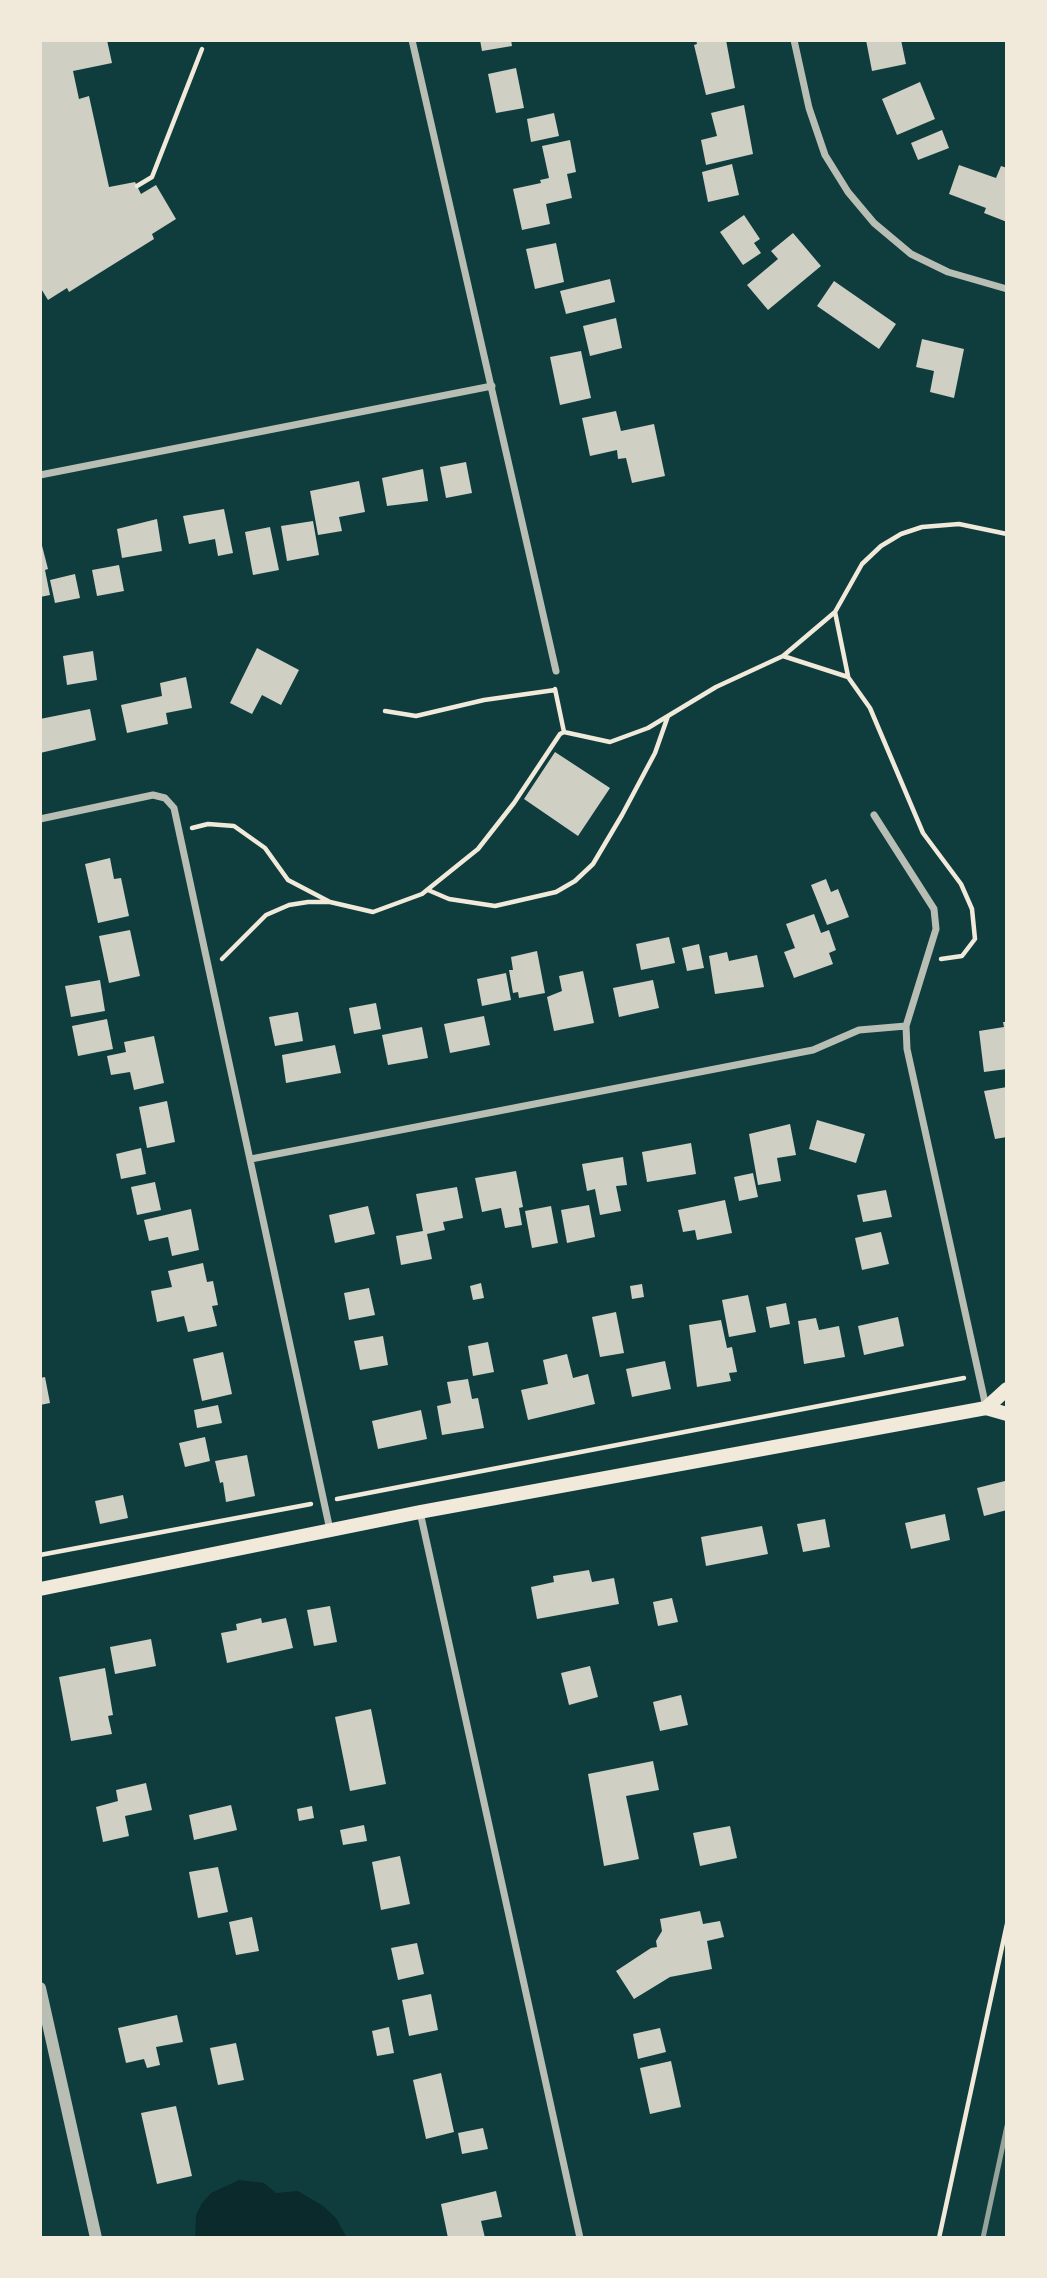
<!DOCTYPE html>
<html>
<head>
<meta charset="utf-8">
<style>
  body { margin:0 }
  #map { position:relative; width:1047px; height:2278px; overflow:hidden; background:#0f3d3e; font-family:"Work Sans",sans-serif }
  canvas { display:block }
  .frame { position:absolute; inset:0; border:42px solid #f1e9da; pointer-events:none }
</style>
</head>
<body>
<div id="map">
<canvas width="1047" height="2278"></canvas>
<div class="frame"></div>
</div>
<script>
const c = document.querySelector('canvas').getContext('2d');
c.lineJoin = 'round';
function paint(path, color) { c.fillStyle = color; c.fill(path, 'evenodd'); }
const toPath = rows => new Path2D(rows.map(r => 'M' + r).join(''));
function trace(path, color, width, dash) { c.strokeStyle = color; c.lineWidth = width; c.lineCap = dash ? 'butt' : 'round'; c.setLineDash(dash || []); c.stroke(path); }
const water = toPath([
  [239,2180,264,2183,276,2193,298,2191,323,2206,336,2218,347,2238,195,2238,196,2215,202,2203,211,2193]
]);
const building = toPath([
  [40,40,107,40,112,63,73,71,79,99,89,96,109,187,135,182,141,194,156,185,176,219,152,234,154,239,69,292,67,288,48,300,40,287],
  [480,40,511,40,512,46,482,51],
  [696,40,726,40,735,88,706,95,694,45,697,44],
  [866,40,901,40,906,64,872,71],
  [516,68,524,108,496,113,488,74],
  [920,82,935,119,897,135,882,99],
  [744,105,753,154,706,165,701,140,717,136,711,113],
  [554,113,559,136,531,142,527,119],
  [942,130,949,148,918,160,911,143],
  [570,140,576,172,567,174,572,198,546,204,550,224,522,230,513,189,541,183,540,180,549,178,542,146],
  [732,164,739,195,708,202,702,172],
  [959,165,996,178,1001,166,1007,168,1007,222,984,213,986,208,949,194],
  [744,215,760,239,754,243,761,253,743,265,720,232],
  [793,233,821,266,768,310,747,285,778,259,771,251],
  [556,243,564,282,535,289,526,249],
  [610,279,615,302,566,314,560,291],
  [834,281,896,324,879,349,817,306],
  [616,318,622,348,590,356,583,326],
  [922,339,964,349,954,398,930,392,934,371,916,367],
  [581,351,591,398,560,405,550,357],
  [616,411,621,431,654,424,665,476,632,483,626,458,618,459,617,450,590,456,582,418],
  [466,462,472,493,446,498,440,467],
  [423,469,428,501,387,506,382,478],
  [359,481,365,512,339,517,342,531,318,535,310,491],
  [224,509,233,553,218,556,215,539,189,544,183,516],
  [157,519,162,551,122,558,117,529],
  [313,521,319,555,287,561,281,526],
  [270,527,279,570,253,575,245,532],
  [40,538,48,569,45,570,50,595,40,597],
  [119,565,124,591,97,596,92,570],
  [75,574,80,598,55,603,50,580],
  [257,648,299,670,281,705,262,695,252,714,230,703],
  [93,651,97,680,67,685,63,656],
  [186,677,192,708,166,713,168,724,127,733,121,705,162,696,160,683],
  [90,709,96,740,40,753,40,719],
  [555,752,610,788,578,836,524,799],
  [110,858,114,879,121,878,129,916,98,923,85,864],
  [826,879,831,892,838,889,849,917,827,925,811,885],
  [814,914,821,933,829,930,836,950,829,953,833,964,794,978,784,952,795,948,786,924],
  [130,930,140,976,109,983,99,936],
  [669,937,675,963,641,970,636,944],
  [699,944,704,968,687,971,682,948],
  [537,951,545,993,519,998,518,992,513,993,509,970,513,970,511,957],
  [727,952,729,961,757,955,764,987,715,994,709,956],
  [583,971,594,1023,554,1031,547,997,562,991,559,976],
  [506,973,511,1000,482,1006,477,979],
  [100,980,105,1011,71,1017,65,986],
  [653,980,659,1008,619,1017,613,988],
  [376,1003,381,1029,354,1034,349,1008],
  [298,1012,303,1041,275,1046,269,1017],
  [484,1016,490,1045,450,1053,444,1024],
  [107,1019,113,1049,78,1056,72,1026],
  [1003,1022,1007,1022,1007,1069,984,1072,979,1031,1004,1027],
  [422,1027,428,1058,388,1065,382,1035],
  [154,1036,164,1083,134,1090,130,1072,111,1075,107,1056,126,1052,124,1042],
  [335,1045,341,1073,286,1083,282,1055],
  [1007,1087,1007,1137,995,1139,984,1091],
  [167,1101,175,1142,147,1148,139,1107],
  [817,1120,865,1134,856,1163,809,1149],
  [790,1124,796,1155,777,1158,781,1181,758,1185,749,1134],
  [691,1143,696,1174,647,1182,642,1152],
  [141,1148,146,1174,121,1179,116,1154],
  [623,1157,627,1185,616,1186,621,1211,600,1215,595,1189,587,1191,582,1164],
  [516,1171,523,1207,519,1208,522,1225,505,1228,501,1208,482,1212,475,1178],
  [753,1173,758,1197,739,1201,734,1177],
  [155,1182,161,1210,137,1215,131,1187],
  [457,1187,463,1218,443,1222,445,1230,427,1234,432,1259,401,1265,396,1236,423,1231,416,1194],
  [886,1190,892,1217,863,1222,857,1195],
  [725,1200,732,1233,697,1240,695,1230,683,1232,678,1210],
  [589,1205,595,1237,567,1243,561,1210],
  [368,1206,375,1234,335,1243,329,1215],
  [551,1206,558,1243,532,1248,525,1211],
  [191,1209,199,1250,172,1256,168,1237,149,1241,144,1220],
  [881,1232,889,1264,862,1270,855,1238],
  [203,1263,207,1282,213,1281,218,1305,212,1306,217,1326,188,1332,184,1316,157,1322,151,1291,172,1287,168,1271],
  [481,1283,484,1298,473,1300,470,1286],
  [642,1284,644,1297,632,1299,630,1286],
  [369,1288,375,1315,349,1320,344,1293],
  [748,1295,756,1332,729,1337,722,1300],
  [786,1303,790,1324,770,1328,766,1307],
  [616,1312,624,1353,600,1357,592,1317],
  [898,1317,904,1346,864,1355,858,1326],
  [816,1318,819,1330,839,1326,845,1357,804,1364,798,1321],
  [721,1320,727,1348,732,1347,737,1372,729,1373,731,1381,697,1387,689,1325],
  [383,1336,388,1365,360,1370,354,1341],
  [488,1342,494,1372,473,1376,468,1346],
  [223,1352,232,1394,202,1401,193,1359],
  [567,1354,573,1378,588,1374,595,1404,528,1420,521,1390,548,1384,543,1360],
  [665,1361,671,1389,632,1397,626,1369],
  [45,1377,50,1403,40,1405,40,1378],
  [468,1379,472,1399,478,1398,484,1428,442,1435,437,1406,451,1403,447,1382],
  [218,1405,222,1423,197,1428,194,1410],
  [421,1410,427,1439,378,1449,372,1421],
  [205,1437,210,1461,185,1467,179,1443],
  [247,1455,255,1496,226,1502,223,1482,220,1483,215,1461],
  [1005,1481,1007,1510,984,1516,977,1488],
  [123,1495,128,1518,100,1524,95,1501],
  [945,1514,950,1540,911,1549,905,1523],
  [825,1519,830,1547,803,1552,797,1524],
  [762,1526,768,1554,706,1566,701,1537],
  [589,1570,592,1582,614,1578,619,1604,537,1619,531,1587,554,1582,553,1576],
  [672,1598,678,1622,658,1626,653,1602],
  [330,1606,337,1642,314,1646,307,1610],
  [261,1618,262,1623,286,1618,293,1648,227,1663,221,1633,237,1630,236,1624],
  [151,1639,156,1666,115,1674,110,1647],
  [590,1666,598,1697,569,1705,561,1673],
  [105,1668,113,1715,108,1716,112,1734,71,1741,59,1677],
  [681,1695,688,1725,660,1731,653,1702],
  [371,1709,386,1784,350,1791,335,1717],
  [653,1761,659,1790,626,1796,639,1859,604,1866,588,1774],
  [146,1783,152,1810,125,1816,129,1836,103,1842,96,1807,118,1801,116,1790],
  [231,1805,237,1830,194,1840,189,1815],
  [312,1806,314,1818,299,1821,297,1809],
  [364,1825,367,1841,343,1845,340,1830],
  [730,1826,737,1858,700,1866,693,1833],
  [400,1856,410,1904,381,1910,372,1862],
  [218,1867,228,1912,198,1918,189,1872],
  [700,1911,703,1924,720,1921,724,1937,707,1941,712,1969,670,1977,634,1999,616,1971,651,1948,657,1947,656,1941,662,1931,660,1919],
  [252,1917,259,1951,236,1955,229,1922],
  [417,1943,424,1974,398,1980,391,1948],
  [431,1994,438,2030,409,2036,402,2000],
  [177,2015,183,2042,156,2047,160,2065,147,2068,144,2059,126,2063,118,2028],
  [389,2027,394,2053,377,2056,372,2031],
  [660,2028,666,2052,638,2059,633,2034],
  [236,2043,244,2080,218,2085,210,2048],
  [671,2061,681,2107,650,2114,640,2068],
  [441,2073,454,2132,426,2139,413,2080],
  [176,2106,192,2176,157,2184,141,2113],
  [483,2128,488,2149,462,2154,458,2133],
  [496,2191,502,2217,481,2221,485,2238,448,2238,441,2204]
]);
const path = toPath([
  [137,186,152,177,202,49],
  [783,656,835,612],
  [848,676,835,612,862,564,881,546,901,534,922,527,959,524,1007,534],
  [555,689,564,732],
  [385,711,416,716,484,700,555,690],
  [192,828,208,824,234,826,265,848,288,880,330,902,373,912,422,894,478,849,514,803,560,734,564,732,610,742,648,728,716,687,783,656,848,677,870,708,923,833,961,884,972,909,975,939,962,956,941,959],
  [428,890,449,899,495,906,556,892,575,881,593,864,622,815,655,753,668,716],
  [222,959,266,915,289,905,308,902,329,902],
  [337,1499,964,1378],
  [40,1555,311,1504],
  [939,2238,1007,1924]
]);
const minor = toPath([
  [412,40,556,671],
  [794,40,809,108,825,155,848,192,874,223,911,254,948,272,1007,289],
  [40,475,492,386],
  [40,819,153,795,165,798,174,808,330,1530],
  [906,1026,907,1049,986,1407],
  [251,1159,813,1050,859,1030,906,1026,936,929,934,909,874,815],
  [420,1512,580,2238]
]);
const tertiary = toPath([
  [40,1988,96,2238]
]);
const secondary = toPath([
  [986,1408,1007,1389],
  [40,1589,420,1512,986,1408,1007,1414]
]);
const rail = toPath([
  [983,2238,1007,2126]
]);
paint(water, '#0a2a2b');
paint(building, '#cfcfc3');
trace(path, '#f1e9da', 4.5);
trace(minor, '#b8beb3', 7);
trace(tertiary, '#b8beb3', 12);
trace(secondary, '#f1e9da', 14);
trace(rail, '#97a49c', 5);
</script>
</body>
</html>
